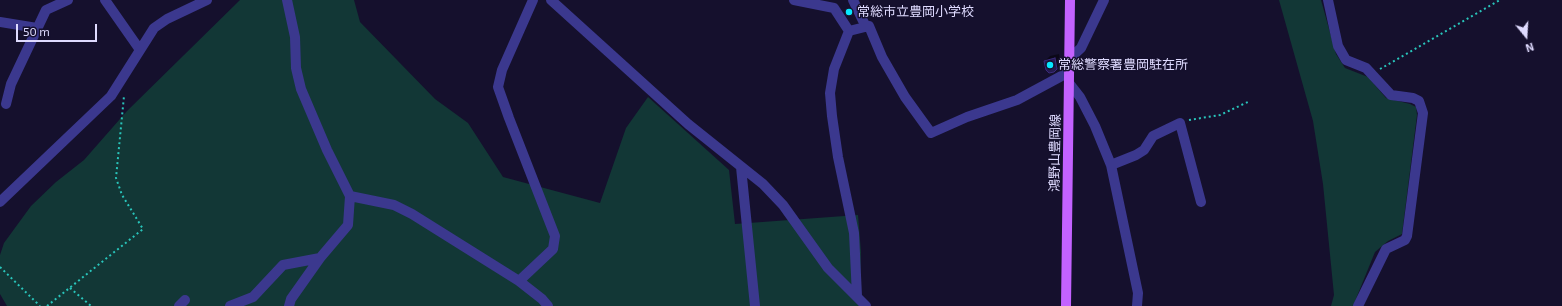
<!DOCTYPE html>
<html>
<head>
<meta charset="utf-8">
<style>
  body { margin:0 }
  #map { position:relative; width:1562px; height:306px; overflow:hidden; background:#15102d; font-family:"Exo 2",sans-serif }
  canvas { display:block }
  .north { position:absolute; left:1506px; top:16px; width:40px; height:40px; -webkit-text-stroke:3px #15102d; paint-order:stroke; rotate:162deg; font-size:11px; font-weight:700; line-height:16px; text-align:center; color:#dfdbff }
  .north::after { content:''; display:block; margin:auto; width:14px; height:18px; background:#dfdbff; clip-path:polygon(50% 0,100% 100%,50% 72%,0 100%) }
  .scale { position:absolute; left:16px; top:24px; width:81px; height:18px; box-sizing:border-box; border:2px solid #dfdbff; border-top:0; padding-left:5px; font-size:12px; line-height:14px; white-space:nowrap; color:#dfdbff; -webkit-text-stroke:3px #15102d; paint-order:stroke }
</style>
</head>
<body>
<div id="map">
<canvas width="1562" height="306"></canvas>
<div class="north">N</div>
<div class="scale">50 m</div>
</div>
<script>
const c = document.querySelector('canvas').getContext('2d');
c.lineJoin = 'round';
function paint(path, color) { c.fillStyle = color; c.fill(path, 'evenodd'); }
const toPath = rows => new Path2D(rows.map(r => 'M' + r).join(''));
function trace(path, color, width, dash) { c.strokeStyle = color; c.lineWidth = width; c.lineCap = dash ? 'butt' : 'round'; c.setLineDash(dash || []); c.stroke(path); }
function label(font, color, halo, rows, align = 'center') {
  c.font = font + ' "Exo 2","Noto Sans JP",sans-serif'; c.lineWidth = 3; c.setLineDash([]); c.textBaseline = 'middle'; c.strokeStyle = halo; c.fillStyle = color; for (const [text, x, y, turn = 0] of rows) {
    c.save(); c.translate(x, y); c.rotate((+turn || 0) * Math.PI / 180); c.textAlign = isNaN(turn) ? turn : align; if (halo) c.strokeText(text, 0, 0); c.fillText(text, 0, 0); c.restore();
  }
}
const green = toPath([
  [240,0,354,0,360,22,435,99,468,123,503,177,600,203,626,128,648,97,729,170,735,224,858,215,861,252,860,306,7,306,0,294,0,255,4,243,31,206,56,182,84,160,127,111],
  [1279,0,1321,0,1336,54,1345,68,1368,77,1386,98,1410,104,1416,107,1417,115,1402,234,1388,241,1375,252,1353,306,1331,306,1334,295,1323,184,1313,121]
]);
const shadow = toPath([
  [1059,54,1061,64,1054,71,1045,61,1050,56]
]);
const building = toPath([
  [1055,58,1057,69,1054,72,1049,73,1046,70,1044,61,1055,58]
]);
const path = toPath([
  [1380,69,1500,0],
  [1189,120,1220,115,1250,101],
  [0,267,40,306],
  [70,288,91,306],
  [47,306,143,229,122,195,116,178,124,96]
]);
const minor = toPath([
  [105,0,140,50],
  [287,0,295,37,296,68,301,89,327,150,350,196,394,205,412,214,519,281,542,299,548,306],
  [551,0,688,124,763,184,783,205,828,268,866,306],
  [794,0,834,8,849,31],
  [853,0,866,27],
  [1328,0,1338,46,1346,60,1366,68,1391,95,1413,98,1419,101,1423,113,1407,236,1405,240,1386,249,1358,306],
  [0,22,37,28],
  [849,31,869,26,882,57,905,97,931,133,967,117,1017,100,1069,72],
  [849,31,834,69,830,93,832,116,838,157,854,233,857,296],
  [1069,59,1081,48,1104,0],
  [1069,83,1080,97,1095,126,1111,165,1138,293,1137,306],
  [6,104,11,84,46,10,68,0],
  [1111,165,1136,155,1144,150,1153,136,1180,123,1201,202],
  [741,167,755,306],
  [0,202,111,96,154,28,167,19,207,0],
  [519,281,553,249,555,236,509,118,498,87,502,70,533,0],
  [179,306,185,300],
  [230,306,253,297,283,265,320,258],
  [289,306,291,299,320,258,348,225,350,196]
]);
const major = toPath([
  [1066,306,1070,0]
]);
const markers = [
  [849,12,4,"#07e8ff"],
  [1050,65,4,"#07e8ff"]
];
const poiNames = [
  ["常総市立豊岡小学校",857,12],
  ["常総警察署豊岡駐在所",1058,65]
];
const streetNames = [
  ["鴻野山豊岡線",1055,153,-89]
];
paint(green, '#123736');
paint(shadow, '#0007');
paint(building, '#251b4f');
trace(building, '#3b2b7c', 1);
trace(path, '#29c5bb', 2, [2, 3]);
trace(minor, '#3b388e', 10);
trace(major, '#c362ff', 10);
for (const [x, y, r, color] of markers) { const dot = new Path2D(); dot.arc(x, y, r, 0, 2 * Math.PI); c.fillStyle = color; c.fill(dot); trace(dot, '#15102d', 1.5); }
label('13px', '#dfdbff', '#15102d', poiNames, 'left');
label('13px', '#dfdbff', '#15102d', streetNames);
</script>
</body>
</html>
